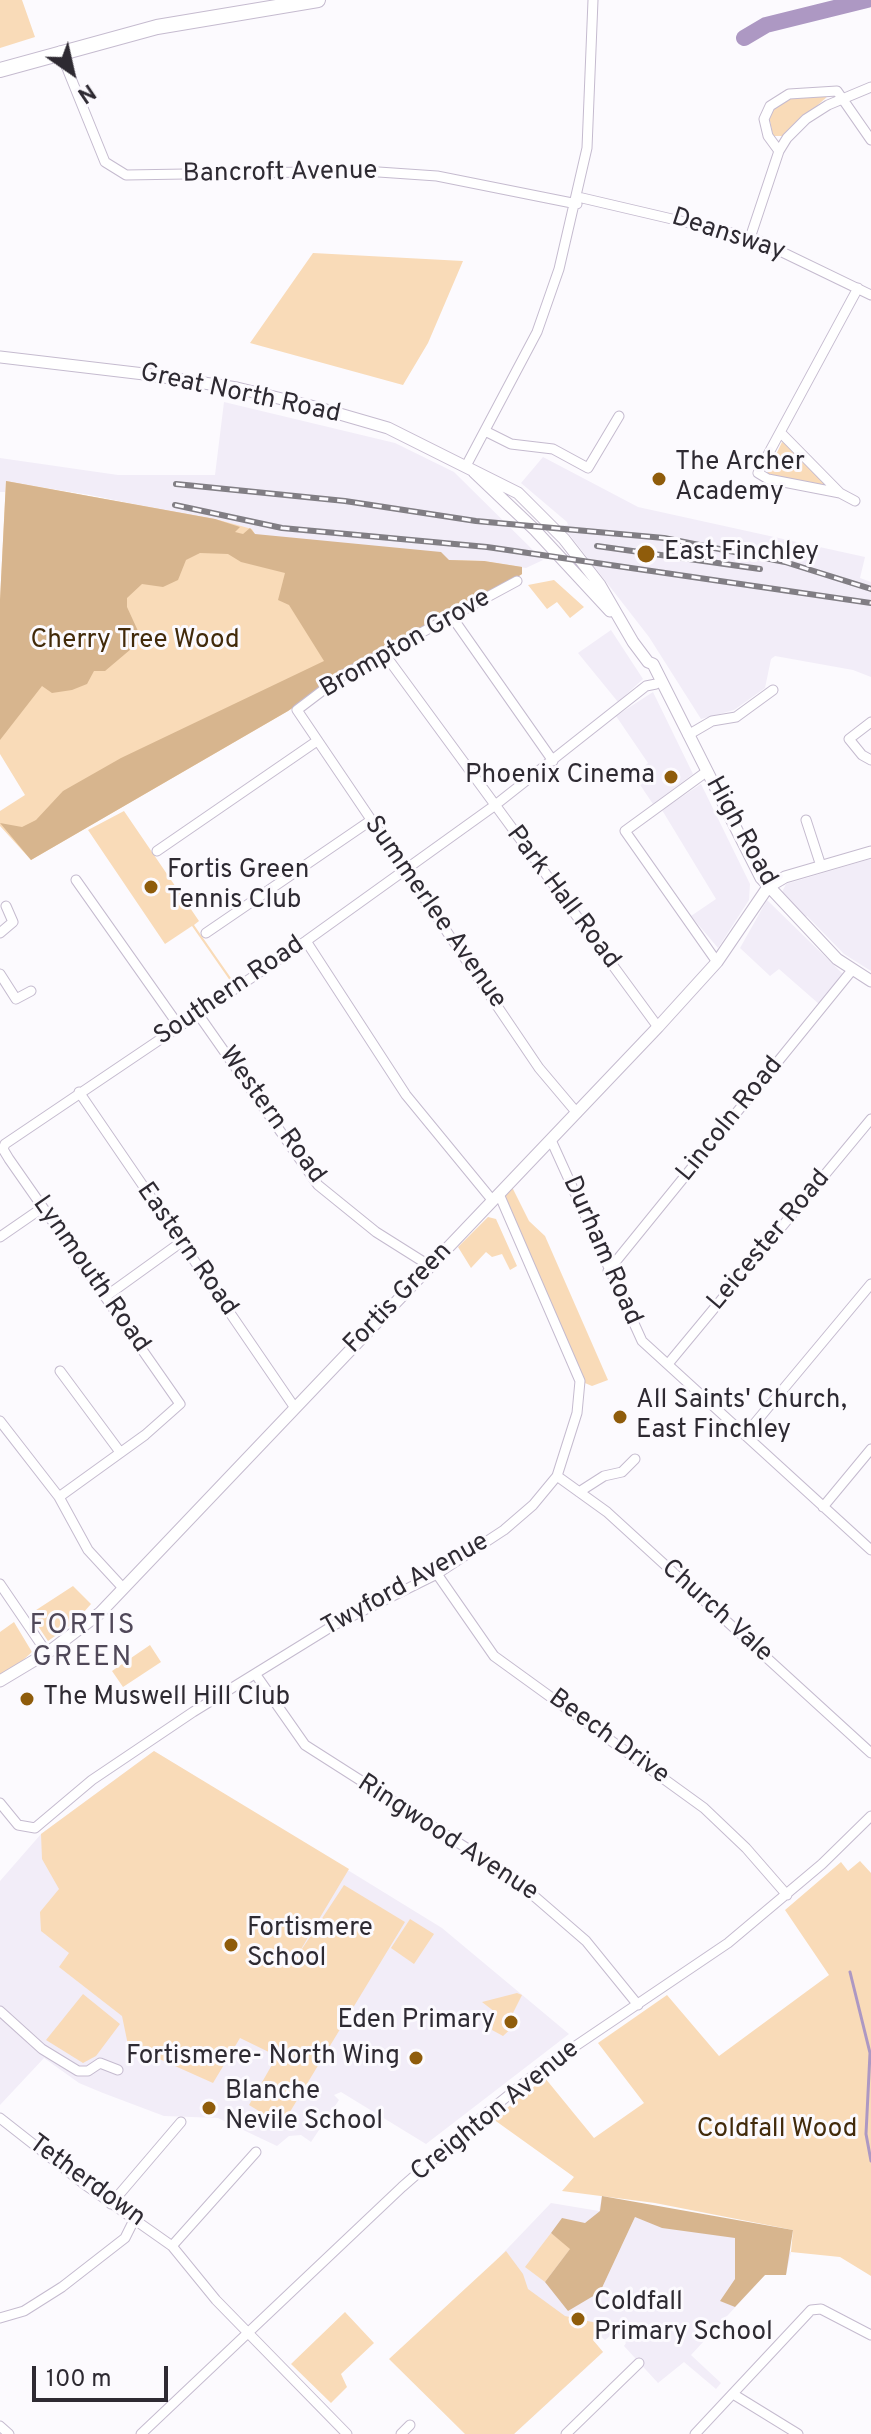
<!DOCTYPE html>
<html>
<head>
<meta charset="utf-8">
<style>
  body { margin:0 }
  #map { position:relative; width:871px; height:2434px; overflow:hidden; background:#fcfafe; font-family:Overpass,sans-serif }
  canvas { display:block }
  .north { position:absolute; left:32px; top:32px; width:80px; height:80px; -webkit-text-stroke:6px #fcfafe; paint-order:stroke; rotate:146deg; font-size:22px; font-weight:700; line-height:32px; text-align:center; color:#2e2a32 }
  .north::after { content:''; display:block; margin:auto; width:28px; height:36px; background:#2e2a32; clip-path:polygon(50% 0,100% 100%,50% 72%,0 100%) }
  .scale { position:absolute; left:32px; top:2366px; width:136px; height:36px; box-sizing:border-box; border:4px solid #2e2a32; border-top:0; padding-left:10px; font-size:24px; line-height:28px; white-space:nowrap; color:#2e2a32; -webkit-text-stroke:6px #fcfafe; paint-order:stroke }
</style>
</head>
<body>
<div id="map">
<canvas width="871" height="2434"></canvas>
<div class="north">N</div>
<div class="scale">100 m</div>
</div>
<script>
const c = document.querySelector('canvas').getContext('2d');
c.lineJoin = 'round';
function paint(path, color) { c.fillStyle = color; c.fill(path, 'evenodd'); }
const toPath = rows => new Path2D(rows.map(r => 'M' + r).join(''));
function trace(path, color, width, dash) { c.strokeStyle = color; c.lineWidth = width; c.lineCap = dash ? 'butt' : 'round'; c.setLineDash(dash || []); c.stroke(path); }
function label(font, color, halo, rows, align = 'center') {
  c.font = font + ' Overpass,sans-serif'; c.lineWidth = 6; c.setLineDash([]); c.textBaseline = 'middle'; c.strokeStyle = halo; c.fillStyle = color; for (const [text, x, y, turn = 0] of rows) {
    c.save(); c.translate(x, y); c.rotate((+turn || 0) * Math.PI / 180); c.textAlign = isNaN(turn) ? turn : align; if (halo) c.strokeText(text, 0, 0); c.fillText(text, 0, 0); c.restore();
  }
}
const built = toPath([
  [224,402,395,443,454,472,543,560,526,568,484,561,449,560,257,540,252,529,90,495,6,482,5,492,0,492,0,458,118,475,215,475],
  [543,457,638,507,865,557,860,578,871,582,871,677,853,670,775,656,771,659,765,688,734,710,701,719,649,637,562,525,568,525,567,522,521,483],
  [611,630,643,679,618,702,578,653],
  [653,692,693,774,653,804,634,776,648,763,616,716],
  [701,784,750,884,749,900,718,948,691,916,716,899,662,810],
  [870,859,871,860,871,971,844,954,807,916,804,919,782,892,786,884],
  [767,900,844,975,819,1004,779,969,770,976,740,948],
  [154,1751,442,1928,569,2034,426,2144,341,2092,334,2095,339,2100,311,2142,301,2135,289,2136,277,2146,218,2118,164,2116,103,2093,79,2083,44,2058,0,2105,0,1881,41,1834],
  [602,2196,791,2252,786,2275,765,2275,691,2355,721,2383,716,2389,684,2362,658,2383,624,2346,626,2343,616,2331,605,2340,598,2334,593,2340,603,2352,514,2434,465,2434,484,2273,551,2203,599,2211]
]);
const green = toPath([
  [0,0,22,0,35,37,0,48],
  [828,96,783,136,773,136,769,116,775,105,787,98],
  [313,253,463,261,428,343,403,385,250,343],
  [782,442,788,445,827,484,822,487,767,474],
  [6,481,215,519,252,529,258,540,449,560,484,561,522,567,522,574,480,601,368,656,288,711,31,860,0,826,0,811,25,795,0,754,0,600],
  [554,580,584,607,570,618,557,602,547,609,528,585],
  [124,811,199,921,194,925,233,981,231,982,192,926,165,944,88,830],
  [510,1183,529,1221,545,1236,608,1380,592,1386,580,1381,499,1195],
  [488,1217,496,1219,517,1266,510,1270,502,1254,492,1257,486,1252,471,1268,458,1247],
  [73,1586,91,1604,75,1622,48,1641,30,1614],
  [14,1622,32,1652,0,1681,0,1632],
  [150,1645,161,1662,123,1687,112,1671],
  [154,1751,349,1869,294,1961,344,1885,405,1922,282,2125,249,2105,277,2056,240,2038,213,2083,128,2045,122,2016,59,1967,69,1953,41,1931,40,1912,59,1889,42,1859,41,1834],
  [860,1861,871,1873,871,2276,840,2257,791,2252,793,2230,655,2203,562,2191,574,2177,493,2119,545,2078,594,2138,644,2103,598,2043,667,1995,719,2056,829,1975,785,1910,841,1862,848,1871],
  [410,1919,434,1934,414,1964,391,1948],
  [517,1993,522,1995,513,2013,516,2024,503,2036,492,2030,495,2012,482,2002],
  [83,1994,120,2024,96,2056,83,2063,46,2040],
  [551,2233,571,2248,545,2282,525,2267],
  [506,2251,523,2274,528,2289,565,2316,597,2323,593,2340,603,2352,514,2434,465,2434,389,2359],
  [345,2312,374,2343,341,2374,347,2387,331,2403,291,2364]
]);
const forest = toPath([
  [6,481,215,519,240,527,235,532,243,534,250,528,255,534,441,552,449,560,484,561,522,567,522,574,480,601,368,656,288,711,31,860,0,823,22,827,36,820,63,791,121,758,324,661,289,605,278,600,285,573,241,562,228,554,200,553,186,560,178,580,163,587,142,584,127,598,127,607,138,631,131,649,105,671,94,671,87,684,72,690,52,693,42,686,0,740,0,600],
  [602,2196,793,2230,786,2275,765,2275,735,2307,720,2301,735,2279,735,2238,662,2228,635,2217,600,2292,568,2311,545,2282,570,2249,551,2233,562,2218,585,2223,600,2211]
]);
const stream = toPath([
  [850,1972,870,2053,866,2134,871,2161]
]);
const river = toPath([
  [744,38,766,25,867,0]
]);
const minor = toPath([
  [60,51,105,162,126,175,364,171,437,176,577,204],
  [779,151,768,136,764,119,770,106,789,94,837,91,871,140],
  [578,197,753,238,871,295],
  [750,238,779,151,787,138,806,119,828,105,871,87],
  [485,431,511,444,553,449,588,468,619,416],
  [781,433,840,493,855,501],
  [466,466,537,332,559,269,587,148,593,0],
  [840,493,768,479,758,473,858,288],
  [517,581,343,675,297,710,539,1068,577,1113],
  [452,617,553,761],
  [383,652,658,1027],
  [871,722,849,739,862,755,871,760],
  [688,735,712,721,736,717,773,690],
  [706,772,625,831,717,962],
  [806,820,821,866],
  [157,851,317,741],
  [76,880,179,1026],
  [0,933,13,922,6,906],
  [206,933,370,821],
  [306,941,406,1095,493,1201],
  [0,974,16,999,31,991],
  [198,1014,318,1185,376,1232,430,1266],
  [79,1092,295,1408],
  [551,1140,642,1341,871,1550],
  [5,1144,306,941,494,806,646,686,656,684],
  [5,1144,3,1149,9,1159,180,1404,145,1435,59,1497],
  [0,1237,42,1208],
  [608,1271,853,969],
  [105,1297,180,1243],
  [668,1364,871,1119],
  [60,1371,120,1452],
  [0,1421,59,1497,88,1550,123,1588],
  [745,1435,871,1284],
  [557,1476,607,1512,871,1753],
  [579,1492,604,1476,622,1472,635,1459],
  [823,1507,871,1449],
  [437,1574,494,1656,704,1808,746,1848,787,1895],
  [0,1584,47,1653],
  [256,1675,305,1745,512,1877,586,1941,638,2005],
  [0,1803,18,1825,35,1828,92,1780,193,1712,334,1625,437,1574,504,1530,533,1505,557,1476,577,1413,580,1381,499,1194],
  [0,2011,42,2049,78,2071,88,2071,100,2063,118,2070],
  [0,2118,84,2184,172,2246,216,2300,347,2434],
  [111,2204,181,2122],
  [172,2246,256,2152],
  [0,2318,24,2311,62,2287,125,2238,134,2220],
  [733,2394,798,2434],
  [0,2426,9,2434],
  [141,2434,402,2187,489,2111,540,2070,728,1943,822,1864,871,1816],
  [401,2434,410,2425],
  [566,2434,639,2363],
  [695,2434,811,2310,821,2309,871,2335]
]);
const major = toPath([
  [0,357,144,374,237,388,319,408,388,428,518,493,564,539,600,585,633,642,648,662,653,664,761,878,837,959,871,981],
  [474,472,535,530,610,611],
  [0,1681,50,1651,100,1613,658,1027,717,962,768,887,785,877,871,852]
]);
const highway = toPath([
  [0,70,157,27,318,0]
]);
const rail = toPath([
  [176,484,345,501,476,521,664,538,785,562,871,589],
  [175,505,282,528,487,547,871,603],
  [597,546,760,569]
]);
const markers = [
  [659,479,8,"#8f5c0b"],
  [646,554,10,"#8f5c0b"],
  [671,777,8,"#8f5c0b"],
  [151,887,8,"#8f5c0b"],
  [620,1417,8,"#8f5c0b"],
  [27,1699,8,"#8f5c0b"],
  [231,1945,8,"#8f5c0b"],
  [511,2022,8,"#8f5c0b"],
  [416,2058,8,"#8f5c0b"],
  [209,2108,8,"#8f5c0b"],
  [578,2319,8,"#8f5c0b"]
];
const streetNames = [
  ["Bancroft Avenue",280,174,-1],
  ["Deansway",728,236,18],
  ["Great North Road",240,395,12],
  ["Brompton Grove",406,645,-30],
  ["High Road",740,832,61],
  ["Park Hall Road",562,898,53],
  ["Summerlee Avenue",434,913,55],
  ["Southern Road",230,992,-34],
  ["Western Road",271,1116,54],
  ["Lincoln Road",731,1120,-51],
  ["Leicester Road",770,1241,-50],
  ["Eastern Road",186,1250,55],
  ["Durham Road",601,1251,66],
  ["Lynmouth Road",90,1275,55],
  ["Fortis Green",399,1299,-46],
  ["Twyford Avenue",406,1586,-29],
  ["Church Vale",716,1612,42],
  ["Beech Drive",608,1738,36],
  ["Ringwood Avenue",447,1839,33],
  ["Creighton Avenue",496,2112,-39],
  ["Tetherdown",86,2182,36]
];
const poiNames = [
  ["The Archer",675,464],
  ["Academy",675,494],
  ["East Finchley",664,554],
  ["Phoenix Cinema",655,777,"right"],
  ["Fortis Green",167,872],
  ["Tennis Club",167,902],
  ["All Saints' Church,",636,1402],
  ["East Finchley",636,1432],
  ["The Muswell Hill Club",43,1699],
  ["Fortismere",247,1930],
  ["School",247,1960],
  ["Eden Primary",495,2022,"right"],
  ["Fortismere- North Wing",400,2058,"right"],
  ["Blanche",225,2093],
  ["Nevile School",225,2123],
  ["Coldfall",594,2304],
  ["Primary School",594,2334]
];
const parkNames = [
  ["Cherry Tree Wood",135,642],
  ["Coldfall Wood",777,2131]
];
const neighbourhoodNames = [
  ["FORTIS",83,1627],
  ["GREEN",83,1659]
];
paint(built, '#f2edf8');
paint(green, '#f9dbb8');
paint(forest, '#d7b58e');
trace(stream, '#ad98c3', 3);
trace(river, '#ad98c3', 16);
trace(minor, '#c5bbcf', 11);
trace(major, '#c5bbcf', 13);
trace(highway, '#c5bbcf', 16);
trace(minor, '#fff', 9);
trace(major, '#fff', 11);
trace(highway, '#fff', 14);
trace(rail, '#817e84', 6);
trace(rail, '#fcfafe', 3, [9]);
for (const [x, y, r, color] of markers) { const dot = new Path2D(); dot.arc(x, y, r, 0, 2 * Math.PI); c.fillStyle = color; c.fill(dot); trace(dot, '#fcfafe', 3); }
label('26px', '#2e2a32', '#fcfafe', streetNames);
label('26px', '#2e2a32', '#fcfafe', poiNames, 'left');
label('26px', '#422a0a', '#fcfafe', parkNames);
c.letterSpacing = '2px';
label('28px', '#504859', '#fcfafe', neighbourhoodNames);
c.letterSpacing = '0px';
</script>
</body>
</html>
